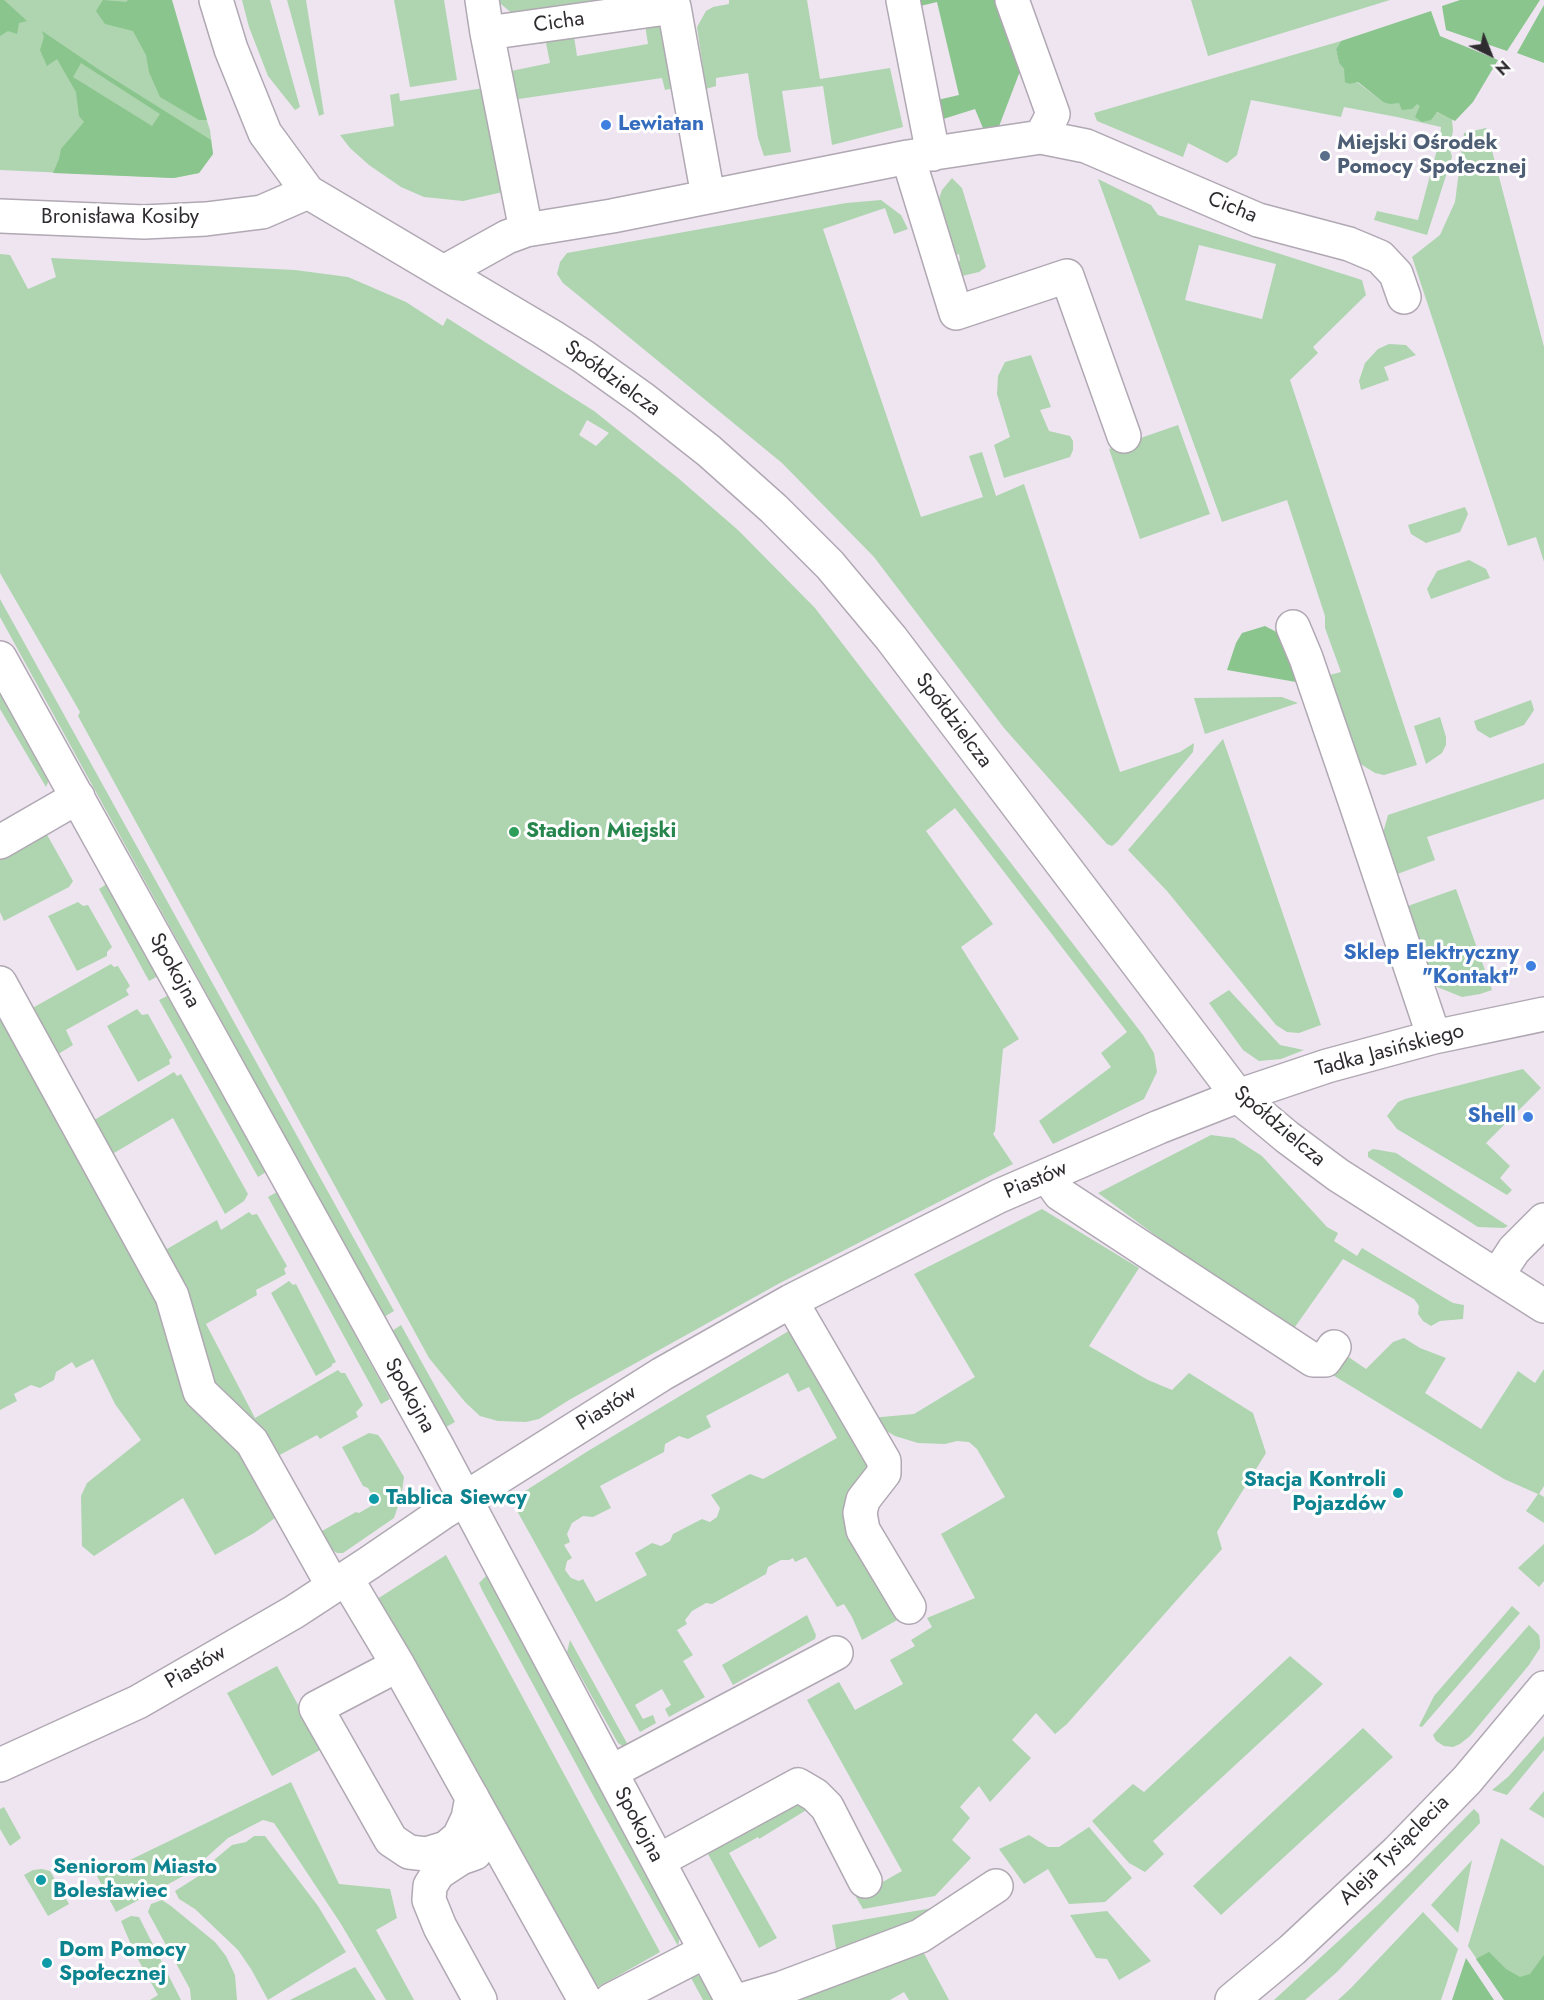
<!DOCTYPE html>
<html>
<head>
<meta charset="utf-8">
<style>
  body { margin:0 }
  #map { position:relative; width:1544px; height:2000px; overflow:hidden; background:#eee5f1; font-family:Jost,sans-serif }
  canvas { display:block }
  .north { position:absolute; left:1460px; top:24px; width:60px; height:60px; -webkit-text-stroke:4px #fff; paint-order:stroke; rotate:137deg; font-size:16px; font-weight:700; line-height:24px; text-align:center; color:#2f2c30 }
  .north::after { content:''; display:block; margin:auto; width:21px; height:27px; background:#2f2c30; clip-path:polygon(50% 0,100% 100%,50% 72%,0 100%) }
</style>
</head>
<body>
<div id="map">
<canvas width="1544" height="2000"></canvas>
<div class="north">N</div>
</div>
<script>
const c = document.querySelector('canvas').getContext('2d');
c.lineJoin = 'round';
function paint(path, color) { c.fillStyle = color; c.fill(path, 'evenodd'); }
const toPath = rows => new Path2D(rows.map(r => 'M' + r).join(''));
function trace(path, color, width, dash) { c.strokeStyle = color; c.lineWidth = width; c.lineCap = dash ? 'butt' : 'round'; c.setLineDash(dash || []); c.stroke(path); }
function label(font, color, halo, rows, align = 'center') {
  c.font = font + ' Jost,sans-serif'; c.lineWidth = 6; c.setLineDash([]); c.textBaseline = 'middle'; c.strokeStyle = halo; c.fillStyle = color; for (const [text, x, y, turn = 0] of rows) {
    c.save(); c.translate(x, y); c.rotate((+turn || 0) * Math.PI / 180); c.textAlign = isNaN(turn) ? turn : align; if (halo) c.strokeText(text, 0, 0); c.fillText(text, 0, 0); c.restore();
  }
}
const green = toPath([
  [0,0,171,0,185,54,210,130,213,154,199,173,175,178,0,170],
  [242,0,270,0,300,107,295,110,268,76,249,27],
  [287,0,306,0,324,114,319,116],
  [394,0,444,0,457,80,410,87],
  [496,0,612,0,513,14],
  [729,0,807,0,820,79,890,68,903,127,832,145,823,86,782,91,791,152,764,156,758,138,748,73,716,78,716,86,706,89,697,27,706,11,713,7,729,4],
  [1191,0,1390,0,1208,56],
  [644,18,660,22,683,86,665,90,662,78,512,100,506,72,550,63,546,43,538,44,536,36,573,30,577,56,648,44],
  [1341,41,1336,49,1339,63,1344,69,1350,84,1357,82,1383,102,1418,104,1452,119,1453,131,1451,140,1440,137,1441,127,1397,117,1344,107,1341,117,1251,100,1237,155,1227,163,1188,143,1183,157,1097,121,1094,113],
  [484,88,503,192,463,201,424,197,401,187,369,165,350,148,340,135,394,126,390,95,399,93,400,101],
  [1486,128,1544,347,1544,562,1536,537,1508,546,1412,257,1440,235,1455,202,1464,133],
  [1438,146,1450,150,1452,157,1427,235,1374,220,1377,211,1418,220],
  [952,178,962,188,986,267,979,272,958,277,950,264,960,261,959,254,949,258,935,210,942,190],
  [1098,179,1151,205,1158,215,1362,280,1366,295,1313,347,1318,353,1290,380,1417,765,1384,775,1375,773,1359,763,1326,676,1341,672,1325,628,1325,616,1287,500,1222,522],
  [1199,245,1276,264,1262,319,1185,300],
  [881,200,901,215,908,229,894,234,885,208,823,229,921,517,983,497,969,456,982,452,996,496,1024,484,1120,772,1180,752,1194,743,1193,752,1117,842,1112,846,1107,844,1004,728,874,557,782,463,579,296,563,283,557,274,560,262,567,253,846,203],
  [0,254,10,255,28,289,56,277,51,258,295,270,348,277,406,302,443,326,447,318,594,411,678,478,738,530,815,608,1143,1035,1154,1053,1157,1072,1144,1099,1053,1144,1039,1121,1111,1067,1101,1053,1127,1032,955,808,926,831,993,924,961,947,1019,1039,1003,1049,995,1131,993,1134,1013,1164,780,1283,569,1400,539,1419,526,1422,498,1421,480,1416,465,1402,429,1358,78,716,80,712,0,573],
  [587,420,609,433,596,446,579,435],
  [1389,344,1406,345,1416,355,1384,367,1389,380,1361,390,1359,381,1365,363,1378,349],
  [1031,355,1051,407,1040,410,1049,431,1070,436,1073,441,1073,450,1070,457,1004,478,994,445,1010,437,997,394,998,376,1005,362],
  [1178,425,1210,514,1140,539,1109,449],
  [1465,507,1468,514,1460,532,1426,543,1411,534,1408,525],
  [1469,560,1486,569,1490,578,1431,599,1427,589,1437,571],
  [0,599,120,816,394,1311,384,1317,0,617],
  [0,689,49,780,46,787,0,709],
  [1282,697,1298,703,1205,734,1194,698],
  [1531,700,1534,710,1524,725,1490,738,1477,730,1474,721],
  [1440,717,1446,737,1446,745,1442,753,1426,764,1414,726],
  [1223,739,1321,1025,1299,1033,1287,1032,1276,1025,1167,891,1128,850],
  [1544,763,1544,799,1427,837,1435,860,1392,876,1383,833,1388,815],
  [41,824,73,881,69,887,4,921,0,912,0,854],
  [108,883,158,976,149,981,99,889],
  [1456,889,1492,990,1480,994,1462,997,1437,987,1428,974,1405,907],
  [78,902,83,906,88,905,112,947,107,952,107,956,77,971,48,916],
  [111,964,114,967,118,966,130,986,126,990,129,995,66,1030,73,1045,55,1056,29,1010],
  [1229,990,1280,1045,1304,1050,1281,1059,1259,1061,1243,1050,1209,1003],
  [169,995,266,1172,258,1177,159,1000],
  [0,1004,275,1518,254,1533,215,1555,183,1498,94,1556,82,1546,81,1496,87,1483,141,1440,115,1404,93,1359,76,1368,72,1362,56,1372,54,1380,40,1388,31,1385,14,1394,17,1401,0,1410],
  [137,1009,142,1015,148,1014,172,1057,169,1060,170,1064,138,1082,107,1026],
  [1523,1069,1541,1088,1486,1143,1510,1166,1500,1178,1512,1190,1507,1195,1397,1129,1387,1116,1398,1102,1405,1099],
  [174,1072,177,1076,181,1074,248,1194,244,1201,225,1214,173,1118,109,1156,91,1122],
  [1211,1135,1234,1138,1262,1156,1327,1227,1338,1233,1334,1241,1357,1256,1362,1248,1436,1293,1453,1303,1464,1305,1463,1319,1440,1321,1431,1326,1423,1321,1418,1314,1419,1306,1414,1299,1343,1259,1290,1334,1098,1193],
  [1373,1149,1396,1153,1508,1226,1504,1228,1478,1227,1368,1157,1368,1152],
  [121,1169,167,1249,217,1220,221,1230,249,1212,252,1215,257,1214,287,1266,284,1269,286,1274,256,1290,257,1295,206,1324,255,1418,338,1370,341,1373,345,1373,363,1405,356,1412,358,1417,320,1439,317,1435,274,1458,209,1384],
  [277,1192,390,1399,381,1404,268,1197],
  [1042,1209,1139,1268,1089,1346,1148,1380,1172,1390,1189,1373,1253,1413,1266,1453,1217,1532,1222,1549,1067,1724,1055,1734,1036,1713,1012,1740,1031,1758,990,1802,979,1786,960,1807,970,1818,952,1840,971,1858,935,1896,863,1909,856,1897,902,1871,807,1700,839,1682,855,1710,903,1684,890,1660,915,1646,911,1640,932,1627,927,1618,975,1598,941,1534,1005,1497,977,1449,969,1442,957,1441,945,1444,918,1443,895,1436,880,1427,871,1418,914,1414,975,1377,914,1274],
  [289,1281,293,1285,296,1284,336,1362,332,1364,332,1366,316,1376,271,1293],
  [401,1325,455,1422,446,1427,392,1331],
  [797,1326,873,1466,844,1517,845,1528,899,1619,862,1640,852,1617,844,1604,837,1607,806,1557,795,1562,793,1558,789,1560,781,1560,768,1567,766,1574,712,1604,706,1603,692,1611,685,1620,687,1624,677,1630,693,1655,683,1661,705,1697,669,1717,665,1709,671,1705,662,1689,635,1705,643,1719,653,1715,656,1723,640,1732,511,1500,588,1451],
  [788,1373,798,1392,809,1387,837,1438,763,1479,750,1474,711,1495,720,1508,717,1517,710,1522,702,1519,673,1534,670,1541,661,1546,652,1543,635,1553,647,1575,596,1602,583,1579,579,1581,571,1578,565,1570,567,1561,572,1558,564,1545,570,1542,567,1534,572,1523,583,1516,593,1517,611,1508,600,1486,664,1452,665,1444,679,1436,688,1439,711,1427,706,1416],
  [1404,1338,1420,1348,1446,1358,1425,1393,1481,1429,1518,1371,1535,1383,1544,1369,1544,1486,1539,1494,1544,1497,1544,1523,1526,1511,1538,1494,1504,1479,1331,1374,1337,1349,1366,1369,1393,1342],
  [369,1433,378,1435,382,1440,404,1477,402,1491,397,1491,392,1496,393,1501,398,1506,394,1518,343,1553,337,1553,331,1549,301,1511,308,1506,322,1531,356,1512,359,1513,371,1506,373,1497,368,1488,363,1486,342,1447],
  [1544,1544,1544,1581,1539,1587,1518,1568],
  [446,1555,660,1952,600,1986,591,1987,374,1601],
  [487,1575,680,1935,678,1946,595,1799,482,1590,479,1583],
  [1512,1606,1520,1613,1422,1727,1419,1726,1434,1696],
  [807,1615,816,1635,815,1639,733,1685,722,1665],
  [1529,1625,1539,1635,1540,1642,1540,1648,1529,1665,1470,1736,1460,1744,1453,1747,1444,1746,1436,1741,1433,1735],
  [570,1640,628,1745,624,1747,618,1743,567,1652],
  [1290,1656,1323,1684,1153,1841,1164,1854,1145,1872,1129,1863,1092,1821,1133,1784,1144,1792],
  [277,1666,322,1749,272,1776,227,1693],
  [1363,1728,1393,1757,1221,1915,1193,1886],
  [1544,1736,1544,1750,1507,1795,1492,1790,1508,1777],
  [291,1782,339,1884,390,1889,397,1918,376,1930,414,2000,386,2000,341,1924,274,1823,263,1820,228,1838,189,1873,116,1912,97,1876],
  [1544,1791,1544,1818,1529,1809],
  [801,1796,808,1809,759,1839,758,1837,729,1853,777,1938,759,1948,702,1843],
  [4,1807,21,1838,10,1846,0,1829,0,1809],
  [1474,1809,1479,1814,1480,1823,1337,1972,1305,2000,1274,2000,1379,1904],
  [1089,1827,1132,1878,1105,1902,1069,1904,1048,1869,1024,1884,999,1849,1029,1835,1048,1847,1059,1847],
  [254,1836,265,1836,318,1906,346,1952,268,2000,251,1969,238,1950,195,1909,179,1899,175,1891,205,1872,212,1865,214,1860,232,1845,246,1842],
  [1501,1838,1544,1866,1544,2000,1504,2000,1468,1946],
  [1472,1860,1458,1933,1431,1905],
  [42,1869,50,1871,69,1904,48,1916,24,1875,33,1870],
  [162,1900,171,1906,215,1942,226,1956,235,1975,237,2000,191,2000,190,1989,148,1912,151,1904],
  [939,1907,920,1920,837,1954,832,1925],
  [1107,1911,1151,1961,1119,1980,1107,1959,1096,1958,1070,1915],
  [1423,1912,1458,1949,1441,2000,1338,2000,1351,1988],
  [131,1916,139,1917,181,2000,150,2000,158,1995,135,1954,121,1921],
  [919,1944,949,2000,909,2000,904,1992,890,2000,787,2000],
  [355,1967,376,2000,290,2000],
  [694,1973,702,1978,716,2000,703,2000,690,1976]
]);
const forest = toPath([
  [0,0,4,0,27,21,19,23,17,34,8,31,0,36],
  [103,0,126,2,128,0,172,0,207,120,199,120,160,97,149,72,146,55,133,31,105,24,96,11],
  [910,0,1001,0,1022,66,998,129,985,133,975,109,940,120,933,101,959,95,937,2,912,8],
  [1460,0,1540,0,1507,51,1446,30,1442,6],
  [1544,5,1544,63,1517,53],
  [1431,11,1440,36,1498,60,1473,102,1455,121,1437,112,1431,120,1422,122,1415,117,1420,106,1417,104,1412,109,1402,110,1399,103,1390,104,1383,102,1358,82,1350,84,1345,82,1344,69,1339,63,1336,49,1341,41],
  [42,31,101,71,211,140,213,154,199,173,173,178,53,173,59,159,61,149,84,122,79,116,76,92,57,59,47,66,40,50,44,37],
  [81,63,160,114,152,126,73,77],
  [1265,626,1288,638,1302,672,1296,682,1227,670,1236,643,1242,633],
  [1489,1952,1506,1969,1520,1977,1530,1974,1544,1955,1544,2000,1504,2000,1476,1959],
  [1466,1958,1494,2000,1452,2000]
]);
const minor = toPath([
  [216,0,231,49,265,133,308,192,551,336,584,357,643,399,709,451,774,509,830,565,891,638,1238,1096,1287,1137,1338,1175,1544,1306],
  [482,0,487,33],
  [903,0,933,154],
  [1012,0,1053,114,1041,137],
  [908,157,956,313,1067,276,1124,436],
  [0,216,144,222,206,219,262,212,308,192],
  [526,230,487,33,674,7,708,196],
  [444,272,507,237,526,230,612,216,908,157,1041,137,1086,146,1258,220,1349,244,1380,257,1396,274,1404,297],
  [1293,627,1306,658,1356,804,1434,1037],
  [0,658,437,1446,732,2000],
  [0,842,78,797],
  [0,983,172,1296,200,1392,252,1442,333,1586],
  [1047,1176,1060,1194,1313,1360,1325,1360,1334,1347],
  [1497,1276,1514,1250,1544,1220],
  [791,1301,884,1461,884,1473,863,1500,860,1513,863,1530,909,1607],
  [346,1578,398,1665,585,2000],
  [398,1665,316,1708,391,1840,409,1852,426,1854,446,1848,459,1837,468,1818,472,1797],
  [0,1765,138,1702,294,1612,369,1563,445,1511,662,1374,791,1301,999,1196,1159,1127,1238,1096,1327,1066,1434,1037,1544,1014],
  [611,1772,836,1653],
  [475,1853,461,1858,438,1873,430,1886,429,1900,440,1927,480,2000],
  [658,1861,798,1785,815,1795,827,1807,865,1881],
  [611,2000,706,1951],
  [741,2000,782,1988,920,1936,996,1886],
  [1232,2000,1292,1950,1397,1852,1467,1780,1544,1688]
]);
const markers = [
  [606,125,6,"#3f7fe0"],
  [1325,156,6,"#5c6f8a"],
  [514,832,6,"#2e9e5b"],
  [1531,966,6,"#3f7fe0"],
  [1528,1117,6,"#3f7fe0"],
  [1398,1493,6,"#0f9aa8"],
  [374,1499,6,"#0f9aa8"],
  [41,1880,6,"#0f9aa8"],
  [47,1963,6,"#0f9aa8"]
];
const streetNames = [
  ["Cicha",559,23,-8],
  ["Cicha",1232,208,22],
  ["Bronisława Kosiby",120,218],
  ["Spółdzielcza",612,379,36],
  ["Spółdzielcza",953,721,53],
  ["Spokojna",174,971,61],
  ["Tadka Jasińskiego",1390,1051,-15],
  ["Spółdzielcza",1279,1127,40],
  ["Piastów",1036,1181,-23],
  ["Spokojna",409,1396,61],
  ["Piastów",607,1409,-32],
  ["Piastów",196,1668,-30],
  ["Spokojna",638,1825,62],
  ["Aleja Tysiąclecia",1395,1851,-45]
];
const shopNames = [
  ["Lewiatan",618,125,"left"],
  ["Sklep Elektryczny",1519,954],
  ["\"Kontakt\"",1519,978],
  ["Shell",1516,1117]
];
const serviceNames = [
  ["Miejski Ośrodek",1337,144],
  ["Pomocy Społecznej",1337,168]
];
const leisureNames = [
  ["Stadion Miejski",526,832]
];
const cultureNames = [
  ["Stacja Kontroli",1386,1481,"right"],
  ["Pojazdów",1386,1505,"right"],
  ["Tablica Siewcy",386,1499],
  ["Seniorom Miasto",53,1868],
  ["Bolesławiec",53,1892],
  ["Dom Pomocy",59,1951],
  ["Społecznej",59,1975]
];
paint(green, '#aed5af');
paint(forest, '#8ac58d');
trace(minor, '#b0a8b3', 36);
trace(minor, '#fff', 33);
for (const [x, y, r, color] of markers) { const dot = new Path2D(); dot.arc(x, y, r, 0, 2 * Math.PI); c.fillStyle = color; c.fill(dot); trace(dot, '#fff', 2); }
label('21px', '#2f2c30', '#fff', streetNames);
label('bold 21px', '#366cbe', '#fff', shopNames, 'right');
label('bold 21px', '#4e5e75', '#fff', serviceNames, 'left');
label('bold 21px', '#27864d', '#fff', leisureNames, 'left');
label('bold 21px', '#0d838f', '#fff', cultureNames, 'left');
</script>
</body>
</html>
